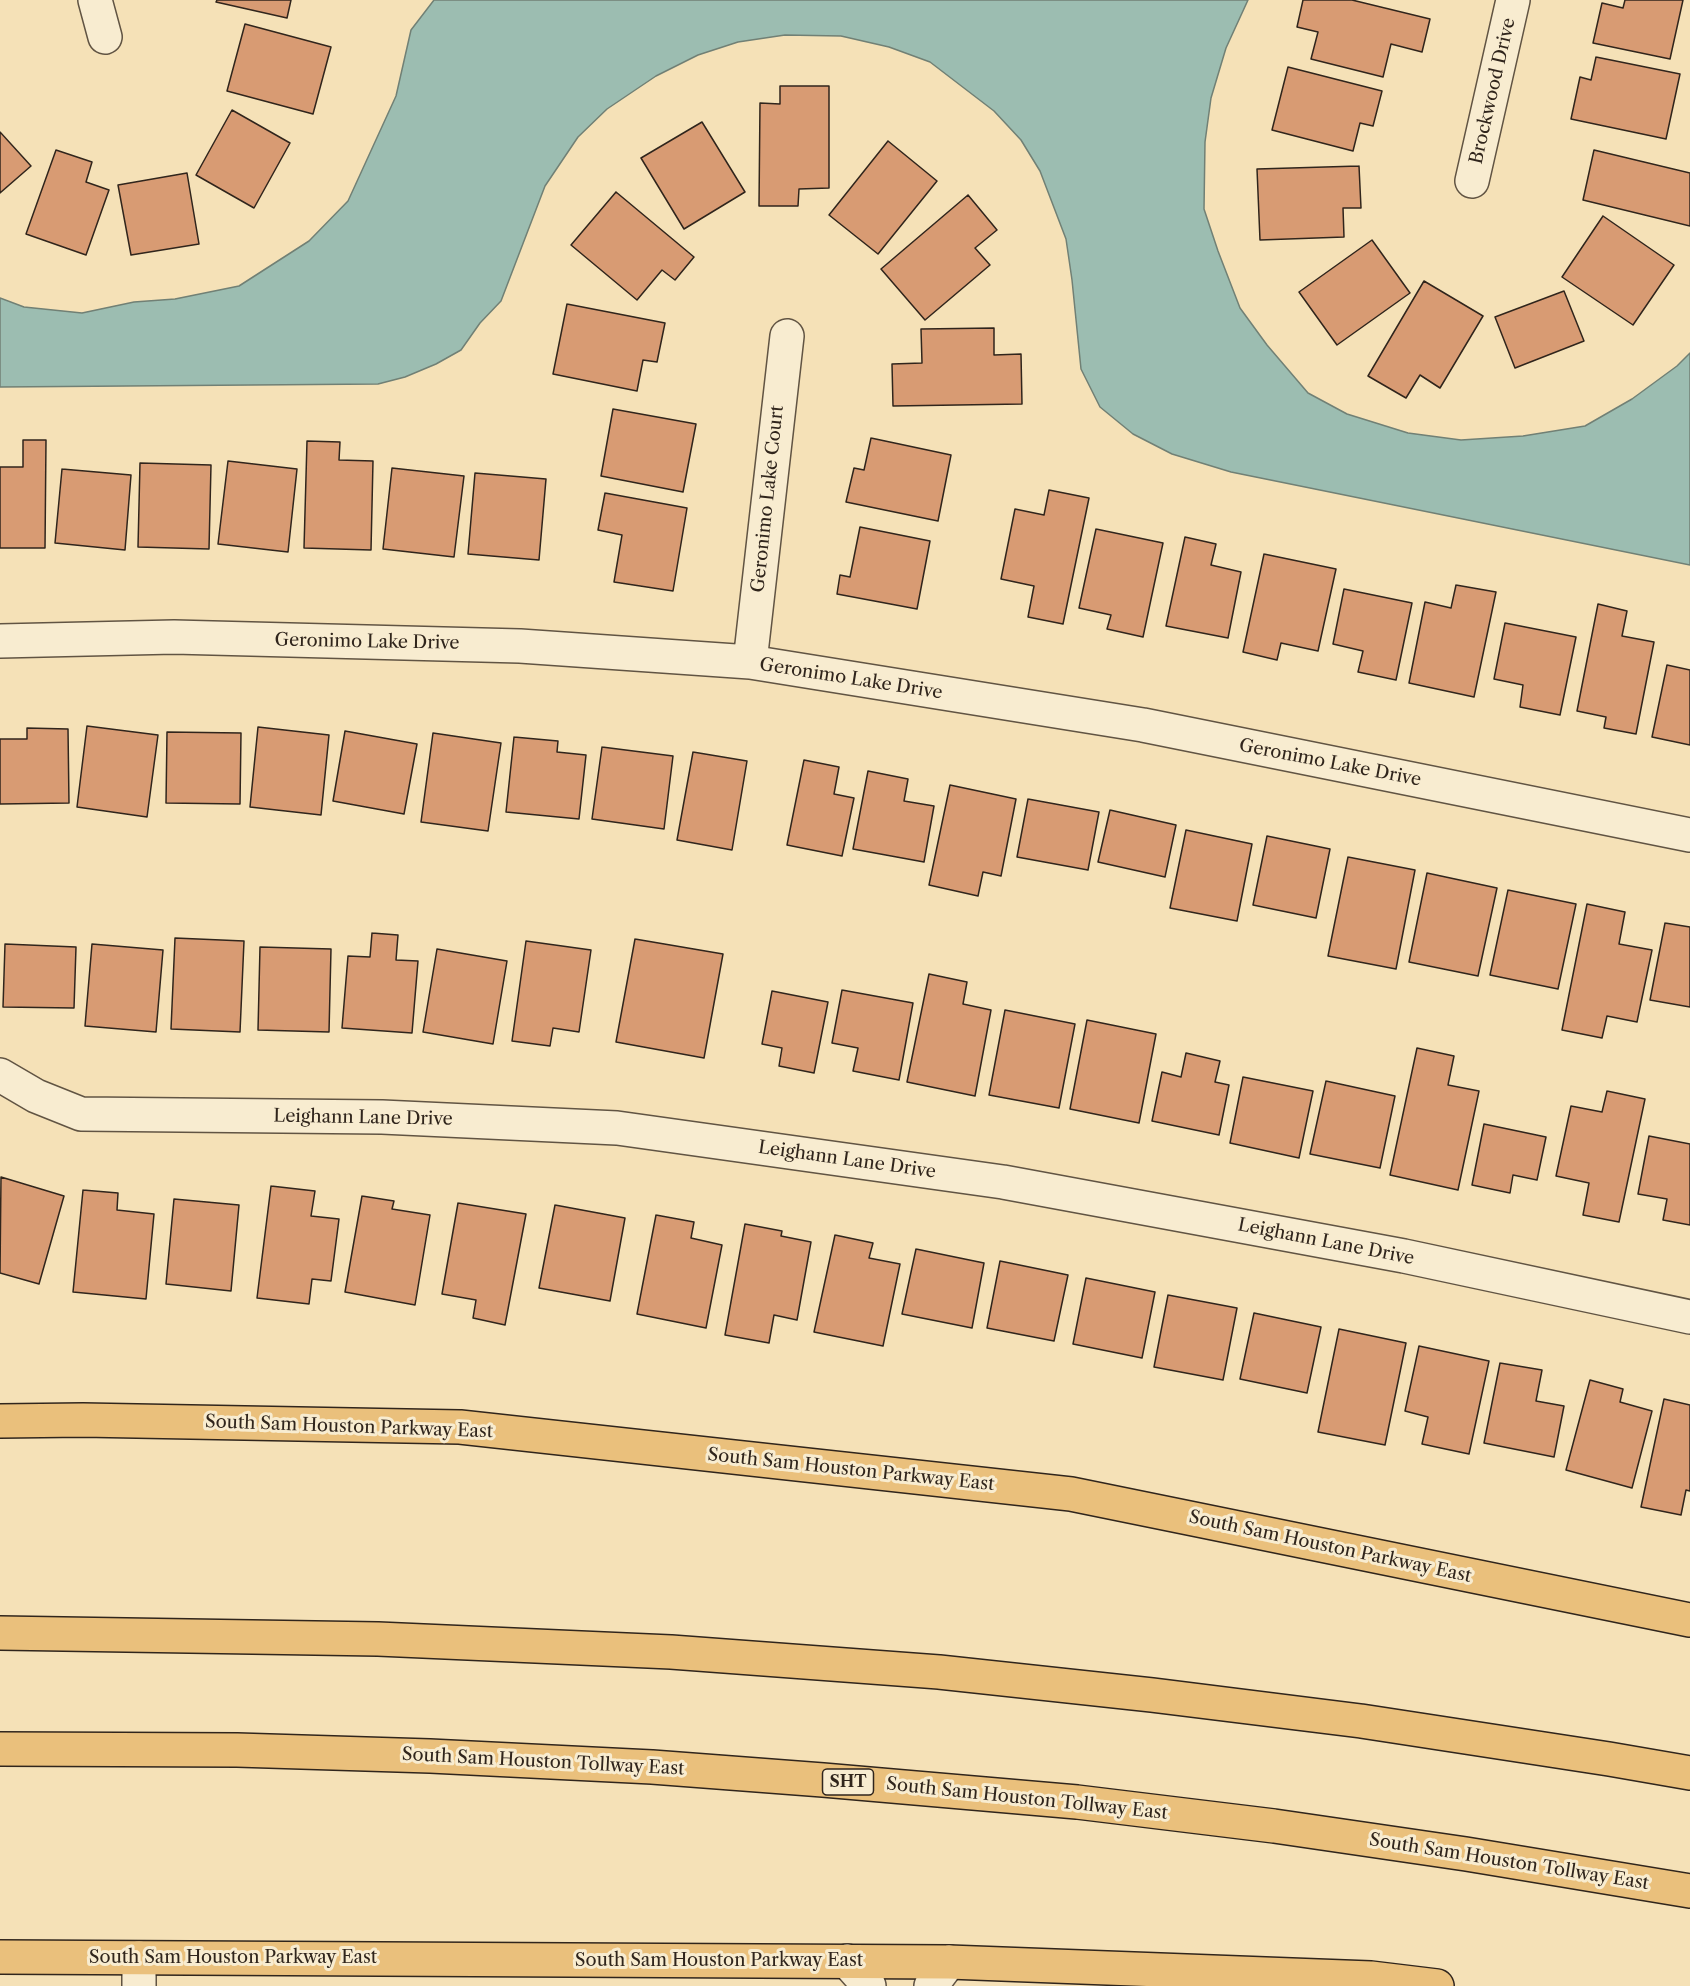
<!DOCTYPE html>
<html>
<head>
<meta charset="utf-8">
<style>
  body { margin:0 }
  canvas { display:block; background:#f5e1b7 }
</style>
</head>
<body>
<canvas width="1690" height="1986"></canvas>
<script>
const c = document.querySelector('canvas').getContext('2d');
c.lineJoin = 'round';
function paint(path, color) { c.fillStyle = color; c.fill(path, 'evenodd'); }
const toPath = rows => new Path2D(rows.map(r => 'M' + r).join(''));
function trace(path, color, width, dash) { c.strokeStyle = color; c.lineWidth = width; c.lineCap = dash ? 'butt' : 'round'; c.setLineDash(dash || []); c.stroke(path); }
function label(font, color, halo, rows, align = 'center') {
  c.font = font + ' "Libre Caslon Text",serif'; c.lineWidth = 6; c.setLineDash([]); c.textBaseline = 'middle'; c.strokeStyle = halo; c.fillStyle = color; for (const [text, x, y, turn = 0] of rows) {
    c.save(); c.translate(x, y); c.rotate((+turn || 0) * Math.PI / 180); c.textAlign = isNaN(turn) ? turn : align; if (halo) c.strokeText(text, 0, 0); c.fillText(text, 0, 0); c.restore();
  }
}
const water = toPath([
  [434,0,1248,0,1226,48,1211,98,1205,142,1204,209,1218,251,1240,308,1267,345,1308,393,1347,414,1408,433,1461,440,1523,436,1585,426,1632,399,1677,366,1690,353,1690,565,1231,472,1172,454,1133,434,1100,407,1081,369,1072,280,1066,239,1040,171,1021,140,994,111,930,62,889,47,841,36,785,35,738,42,698,55,656,76,607,109,578,137,545,186,501,301,480,323,461,350,436,364,405,377,378,384,0,387,0,298,24,307,82,313,134,302,175,299,239,286,309,241,348,201,396,96,411,30,434,0]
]);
const building = toPath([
  [217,0,291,0,287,18,216,2,217,0],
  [1303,0,1352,0,1430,19,1422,52,1391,44,1383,77,1311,59,1318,32,1297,27,1303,0],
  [1625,0,1683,0,1670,59,1593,43,1602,3,1623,8,1625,0],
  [245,24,331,47,313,114,227,91,245,24],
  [1596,57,1680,74,1666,139,1571,119,1580,77,1591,80,1596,57],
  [1288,67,1382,91,1373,126,1360,123,1353,151,1272,130,1288,67],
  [780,86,829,86,829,188,799,189,798,206,759,206,760,103,780,104,780,86],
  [232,110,290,143,254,208,196,175,232,110],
  [702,122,745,192,684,229,641,158,702,122],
  [0,132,31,166,0,193,0,132],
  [888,141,937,181,878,254,829,215,888,141],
  [56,150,92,162,86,182,109,190,86,255,26,234,56,150],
  [1594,150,1690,173,1690,226,1583,200,1594,150],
  [1359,166,1361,208,1343,208,1344,237,1260,240,1257,169,1359,166],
  [187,173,199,244,131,255,118,185,187,173],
  [616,192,694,257,675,280,662,270,637,300,571,245,616,192],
  [968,195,997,230,975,248,990,265,925,320,881,269,968,195],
  [1603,216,1674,265,1633,325,1562,277,1603,216],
  [1372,240,1410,293,1337,345,1299,292,1372,240],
  [1424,281,1483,316,1440,388,1420,375,1406,398,1368,376,1424,281],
  [1564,291,1584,341,1515,368,1495,317,1564,291],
  [567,304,665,323,657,362,643,360,637,391,553,374,567,304],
  [994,328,994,355,1021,354,1022,404,893,406,892,364,922,363,921,329,994,328],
  [613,409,696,424,683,492,601,476,613,409],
  [871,438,951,455,938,521,846,502,854,468,864,470,871,438],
  [23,440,46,440,45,548,0,548,0,467,23,467,23,440],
  [307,441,340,442,339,460,373,461,371,550,304,548,307,441],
  [228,461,297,469,288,552,218,544,228,461],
  [140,463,211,465,209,549,138,547,140,463],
  [392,468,464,476,454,557,383,549,392,468],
  [62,469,131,475,125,550,55,543,62,469],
  [475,473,546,479,539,560,468,554,475,473],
  [1049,490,1089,498,1063,624,1028,617,1034,586,1001,579,1015,509,1044,515,1049,490],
  [605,493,687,508,673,591,614,582,622,535,598,530,605,493],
  [860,527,930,541,917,609,837,594,840,575,850,577,860,527],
  [1096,529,1163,543,1143,637,1107,629,1111,615,1079,608,1096,529],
  [1185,537,1216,544,1211,565,1241,572,1228,638,1166,626,1185,537],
  [1264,554,1336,569,1318,651,1281,643,1277,660,1243,652,1264,554],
  [1456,585,1496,592,1474,697,1409,683,1425,602,1451,608,1456,585],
  [1344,589,1412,603,1396,680,1358,672,1363,651,1333,644,1344,589],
  [1598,604,1627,611,1622,636,1654,642,1636,734,1604,728,1606,717,1577,711,1598,604],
  [1505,623,1576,637,1560,715,1520,707,1523,685,1494,679,1505,623],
  [1667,665,1690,670,1690,745,1652,737,1667,665],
  [87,726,158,735,147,817,77,807,87,726],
  [258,727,329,735,321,815,250,807,258,727],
  [27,728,68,729,69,803,0,804,0,739,27,739,27,728],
  [345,731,417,744,404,814,333,801,345,731],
  [167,732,241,733,240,804,166,803,167,732],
  [433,733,501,743,488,831,421,822,433,733],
  [514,737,558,741,557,752,586,755,579,819,506,812,514,737],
  [602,747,673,756,664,829,592,819,602,747],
  [693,752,747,761,732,850,677,840,693,752],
  [804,760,839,767,834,794,854,798,842,856,787,845,804,760],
  [868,771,908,779,904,801,934,806,924,862,853,849,868,771],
  [950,785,1016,799,1001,876,983,872,978,896,929,885,950,785],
  [1028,799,1099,812,1088,870,1017,857,1028,799],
  [1110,810,1176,825,1165,877,1098,862,1110,810],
  [1186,830,1252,844,1237,921,1170,908,1186,830],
  [1267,836,1330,849,1316,918,1253,905,1267,836],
  [1348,857,1415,870,1396,969,1328,956,1348,857],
  [1427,873,1497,888,1478,976,1409,962,1427,873],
  [1508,890,1576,904,1558,989,1490,975,1508,890],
  [1587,904,1625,912,1619,944,1652,950,1637,1022,1607,1016,1602,1038,1562,1030,1587,904],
  [1665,923,1690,927,1690,1007,1650,1000,1665,923],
  [372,933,398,935,396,960,418,961,412,1033,342,1028,348,956,370,957,372,933],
  [175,938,244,941,240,1032,171,1029,175,938],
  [635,939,723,954,704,1058,616,1042,635,939],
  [526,941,591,950,579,1032,553,1028,550,1046,512,1041,526,941],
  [5,944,76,947,74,1008,3,1007,5,944],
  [92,944,163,950,156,1032,85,1026,92,944],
  [260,947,331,949,329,1032,258,1030,260,947],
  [437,949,507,961,493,1044,423,1032,437,949],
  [929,974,967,982,963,1004,991,1010,975,1096,907,1082,929,974],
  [842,990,913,1003,899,1080,853,1071,858,1048,832,1043,842,990],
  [772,991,828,1002,814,1073,779,1066,782,1048,762,1044,772,991],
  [1005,1010,1075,1024,1059,1108,989,1095,1005,1010],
  [1087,1020,1156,1034,1139,1123,1070,1109,1087,1020],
  [1417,1048,1454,1056,1448,1085,1479,1091,1458,1190,1390,1175,1417,1048],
  [1186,1053,1220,1061,1215,1082,1229,1085,1219,1135,1152,1121,1162,1072,1181,1077,1186,1053],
  [1243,1077,1313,1091,1299,1158,1230,1143,1243,1077],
  [1326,1081,1395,1096,1380,1168,1310,1154,1326,1081],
  [1607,1091,1645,1099,1619,1222,1583,1215,1589,1183,1556,1176,1571,1106,1602,1112,1607,1091],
  [1484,1124,1546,1137,1537,1180,1513,1175,1510,1193,1472,1185,1484,1124],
  [1649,1136,1690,1144,1690,1225,1663,1220,1667,1199,1638,1194,1649,1136],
  [1,1177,64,1196,39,1284,0,1273,1,1177],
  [271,1186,315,1191,311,1216,339,1219,331,1281,312,1279,309,1304,257,1298,271,1186],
  [83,1190,118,1193,117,1210,154,1214,146,1299,73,1292,83,1190],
  [362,1196,394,1201,392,1209,430,1215,415,1305,345,1292,362,1196],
  [174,1199,239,1205,231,1291,166,1284,174,1199],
  [458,1203,526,1214,505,1325,473,1318,476,1300,442,1294,458,1203],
  [555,1205,625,1218,610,1301,539,1288,555,1205],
  [656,1215,694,1222,691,1238,722,1245,706,1328,637,1314,656,1215],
  [745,1224,782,1231,781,1236,811,1242,797,1320,774,1315,769,1343,725,1335,745,1224],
  [835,1235,873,1243,869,1258,900,1264,883,1346,814,1332,835,1235],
  [916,1249,984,1263,972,1328,902,1314,916,1249],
  [1000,1261,1068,1275,1054,1341,987,1328,1000,1261],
  [1086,1278,1155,1292,1142,1358,1073,1344,1086,1278],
  [1168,1295,1237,1308,1223,1380,1154,1367,1168,1295],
  [1254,1313,1321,1327,1307,1393,1240,1379,1254,1313],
  [1339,1329,1406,1343,1385,1445,1318,1432,1339,1329],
  [1419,1346,1489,1361,1469,1454,1422,1444,1428,1417,1405,1411,1419,1346],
  [1500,1363,1542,1370,1536,1401,1564,1406,1554,1457,1484,1443,1500,1363],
  [1590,1380,1623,1389,1620,1402,1652,1411,1632,1488,1566,1470,1590,1380],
  [1664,1399,1690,1405,1690,1491,1686,1490,1681,1515,1641,1507,1664,1399]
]);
const minor = toPath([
  [95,0,105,37],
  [1472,181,1513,0],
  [0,641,174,637,520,646,750,662,1143,725,1690,835],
  [750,662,787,336],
  [0,1075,36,1096,81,1114,382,1117,617,1128,1003,1182,1404,1256,1690,1317],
  [139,1958,139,1986],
  [847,1961,869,1986],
  [931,1986,949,1962]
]);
const major = toPath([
  [0,1421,83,1420,460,1427,1071,1494,1690,1620],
  [0,1957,949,1962,1371,1978,1437,1986]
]);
const highway = toPath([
  [0,1633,378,1639,671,1652,939,1672,1152,1695,1361,1721,1609,1759,1690,1773],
  [0,1749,237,1750,430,1756,652,1767,823,1780,1077,1802,1274,1826,1466,1854,1690,1891]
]);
const shields = [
  [848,1782,51]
];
const shieldNames = [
  ["SHT",848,1782]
];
const streetNames = [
  ["Brockwood Drive",1493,91,-77],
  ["Geronimo Lake Court",768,499,-84],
  ["Geronimo Lake Drive",367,642,1],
  ["Geronimo Lake Drive",851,679,9],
  ["Geronimo Lake Drive",1330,763,11],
  ["Leighann Lane Drive",363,1118,1],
  ["Leighann Lane Drive",847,1160,8],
  ["Leighann Lane Drive",1326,1242,11],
  ["South Sam Houston Parkway East",349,1427,2],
  ["South Sam Houston Parkway East",851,1470,6],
  ["South Sam Houston Parkway East",1330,1547,12],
  ["South Sam Houston Tollway East",543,1762,3],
  ["South Sam Houston Tollway East",1027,1799,6],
  ["South Sam Houston Tollway East",1509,1862,9],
  ["South Sam Houston Parkway East",233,1958],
  ["South Sam Houston Parkway East",719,1961]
];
paint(water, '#9cbdb1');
trace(water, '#718075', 1.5);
paint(building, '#d89b73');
trace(building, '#30251c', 1.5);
trace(minor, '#615443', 36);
trace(major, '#30251c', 36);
trace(highway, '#30251c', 36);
trace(minor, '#f8ecd0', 33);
trace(major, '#eac07c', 33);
trace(highway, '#eac07c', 33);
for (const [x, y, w] of shields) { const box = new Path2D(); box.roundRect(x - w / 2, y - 13, w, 26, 4.5); c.fillStyle = '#f8ecd0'; c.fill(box); trace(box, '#30251c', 1.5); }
label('bold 16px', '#30251c', null, shieldNames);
label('18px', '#30251c', '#f8ecd0', streetNames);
</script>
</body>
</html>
